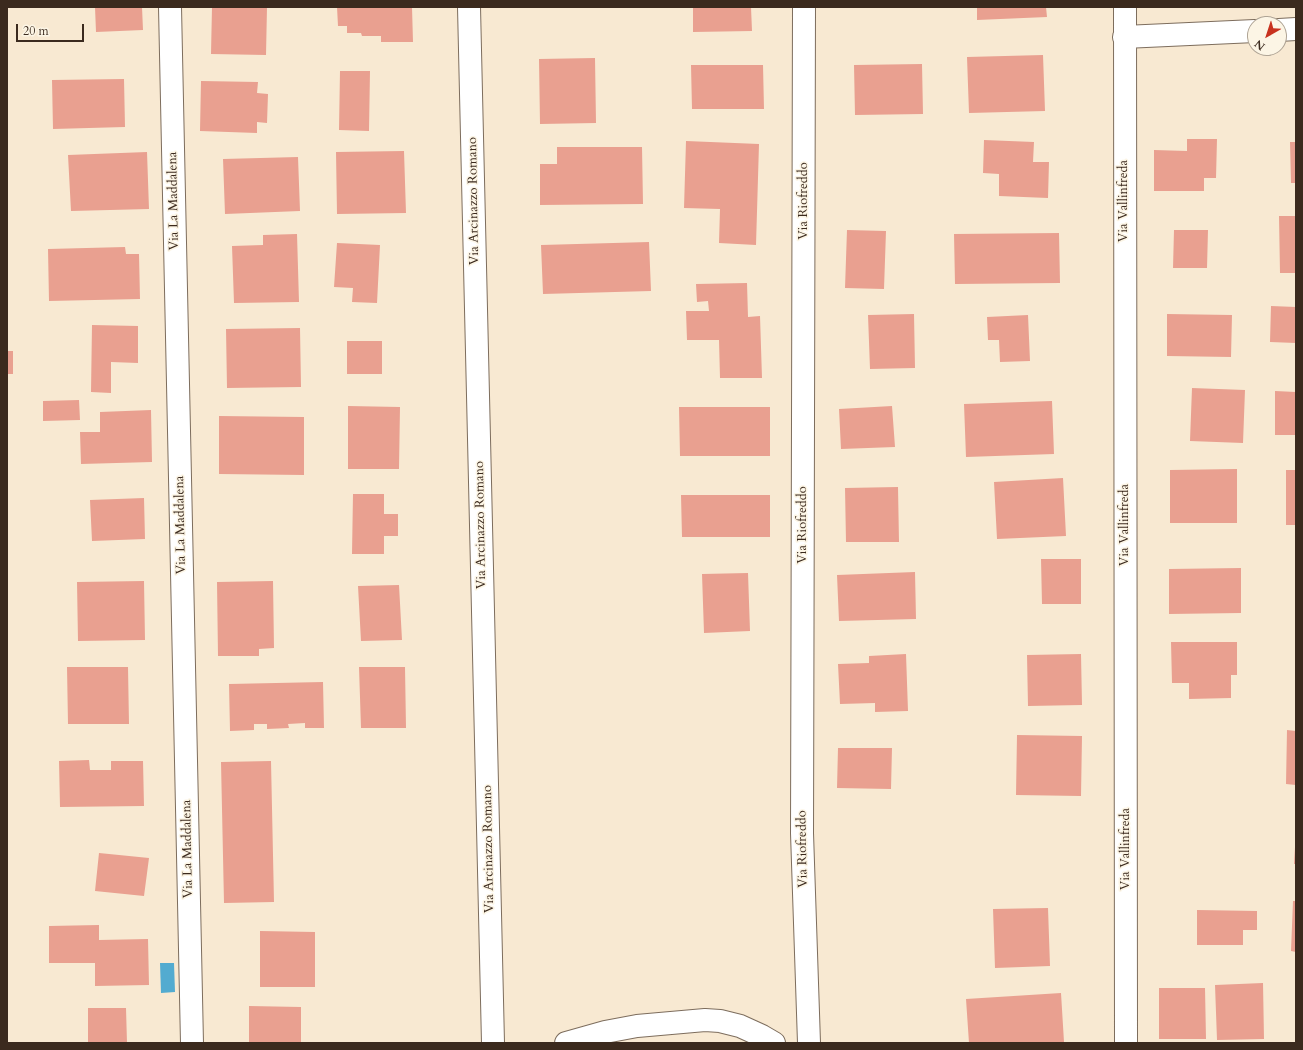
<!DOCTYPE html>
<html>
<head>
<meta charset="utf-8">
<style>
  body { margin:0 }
  #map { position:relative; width:1303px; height:1050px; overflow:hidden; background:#f8e9d2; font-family:Cardo,serif }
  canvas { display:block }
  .frame { position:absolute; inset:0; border:8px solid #3b2a1e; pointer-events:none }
  .north { position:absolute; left:1247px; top:16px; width:40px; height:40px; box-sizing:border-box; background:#fcf5e5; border:1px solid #afa495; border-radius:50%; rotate:219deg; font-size:11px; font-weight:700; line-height:16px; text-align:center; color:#3b2a1e }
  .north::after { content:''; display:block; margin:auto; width:14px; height:18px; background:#c8321e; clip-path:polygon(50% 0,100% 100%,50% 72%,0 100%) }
  .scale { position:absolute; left:16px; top:24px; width:68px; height:18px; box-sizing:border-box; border:2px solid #3b2a1e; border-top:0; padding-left:5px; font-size:12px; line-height:14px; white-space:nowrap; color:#3b2a1e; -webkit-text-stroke:3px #fcf5e5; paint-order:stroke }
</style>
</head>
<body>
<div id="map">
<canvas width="1303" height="1050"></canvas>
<div class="frame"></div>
<div class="north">N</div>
<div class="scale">20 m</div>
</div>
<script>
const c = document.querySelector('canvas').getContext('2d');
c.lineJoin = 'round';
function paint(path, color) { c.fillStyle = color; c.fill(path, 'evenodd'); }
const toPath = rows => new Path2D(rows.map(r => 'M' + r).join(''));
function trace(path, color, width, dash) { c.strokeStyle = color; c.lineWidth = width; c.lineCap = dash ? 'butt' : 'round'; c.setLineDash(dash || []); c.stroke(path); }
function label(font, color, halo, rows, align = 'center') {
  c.font = font + ' Cardo,serif'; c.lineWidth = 3; c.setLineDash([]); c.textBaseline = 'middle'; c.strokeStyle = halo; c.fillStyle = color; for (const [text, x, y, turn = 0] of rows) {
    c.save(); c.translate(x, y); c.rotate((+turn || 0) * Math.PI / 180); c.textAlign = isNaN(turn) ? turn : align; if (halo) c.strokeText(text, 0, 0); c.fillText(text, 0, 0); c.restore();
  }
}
const water = toPath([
  [160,963,174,963,175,992,161,993]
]);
const building = toPath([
  [95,7,142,7,143,30,96,32],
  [212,7,267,7,266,55,211,54],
  [337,7,412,7,413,42,381,42,381,36,362,36,361,33,347,33,347,26,338,26],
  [693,7,751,7,752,31,693,32],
  [977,7,1046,7,1047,17,977,20],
  [1043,55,1045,111,969,113,967,57],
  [595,58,596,123,540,124,539,59],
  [922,64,923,114,855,115,854,65],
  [691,65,763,65,764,109,692,109],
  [340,71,370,71,369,131,339,130],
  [124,79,125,127,53,129,52,80],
  [201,81,258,82,257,93,268,94,267,123,257,122,257,133,200,131],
  [1187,139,1217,139,1216,178,1204,178,1204,191,1154,191,1154,150,1187,151],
  [984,140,1034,142,1033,162,1049,162,1048,198,999,196,999,174,983,173],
  [686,141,759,144,756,245,719,243,720,209,684,208],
  [1290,142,1296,142,1296,183,1291,183],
  [557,147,642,147,643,204,540,205,540,164,557,164],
  [404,151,406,213,337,214,336,152],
  [147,152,149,209,71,211,68,155],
  [298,157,300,211,225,214,223,159],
  [1279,216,1296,216,1296,273,1280,273],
  [847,230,886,231,884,289,845,288],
  [1174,230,1208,230,1207,268,1173,268],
  [1059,233,1060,283,955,284,954,234],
  [297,234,299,302,234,303,232,246,263,245,263,235],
  [649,242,651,291,543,294,541,245],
  [337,243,380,245,377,303,352,302,353,288,334,287],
  [125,247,126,254,139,254,140,299,49,301,48,249],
  [747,283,748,317,760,316,762,378,720,378,719,340,687,340,686,311,709,311,708,301,697,302,696,284],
  [1271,306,1296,307,1296,343,1270,342],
  [914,314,915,368,870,369,868,315],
  [1167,314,1232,315,1231,357,1167,356],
  [1028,315,1030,361,1000,362,999,340,988,340,987,317],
  [92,325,138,326,138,363,111,362,111,393,91,392],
  [300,328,301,387,227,388,226,329],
  [347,341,382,341,382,374,347,374],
  [7,351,13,351,13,374,7,374],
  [1192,388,1245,390,1243,443,1190,441],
  [1275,391,1296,392,1296,435,1275,435],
  [79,400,80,420,43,421,43,401],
  [1052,401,1054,454,966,457,964,404],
  [348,406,400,407,399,469,348,469],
  [892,406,895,447,841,449,839,409],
  [679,407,770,407,770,456,680,456],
  [151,410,152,462,81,464,80,432,100,432,100,412],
  [219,416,304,417,304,475,219,474],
  [1237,469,1237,523,1170,523,1170,470],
  [1286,470,1296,470,1296,525,1286,525],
  [1063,478,1066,536,997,539,994,482],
  [898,487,899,542,846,542,845,488],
  [353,494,384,494,384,514,398,514,398,536,384,536,384,554,352,554],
  [681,495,770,495,770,537,682,537],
  [144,498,145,539,92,541,90,500],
  [1041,559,1081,559,1081,604,1042,604],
  [1241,568,1241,613,1169,614,1169,569],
  [915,572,916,619,839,621,837,575],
  [748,573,750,631,704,633,702,574],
  [144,581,145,640,78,641,77,582],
  [273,581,274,648,259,649,259,656,218,656,217,582],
  [399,585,402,640,361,641,358,586],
  [1171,642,1237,642,1237,675,1231,675,1231,698,1189,699,1189,683,1172,683],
  [906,654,908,711,875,712,875,703,840,704,838,664,869,663,869,656],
  [1081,654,1082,705,1028,706,1027,655],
  [67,667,128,667,129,724,68,724],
  [359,667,405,667,406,728,361,728],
  [323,682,324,728,305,728,305,723,288,724,289,728,267,729,267,724,254,724,254,730,230,731,229,684],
  [1287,730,1296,731,1296,785,1286,784],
  [1017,735,1082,736,1081,796,1016,795],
  [838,748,892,748,891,789,837,788],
  [89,760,90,770,111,770,111,761,143,761,144,806,60,807,59,761],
  [271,761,274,902,224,903,221,762],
  [1295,847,1296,847,1296,864,1294,864],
  [99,853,149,858,144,896,95,891],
  [1293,901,1296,901,1296,952,1291,951],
  [1048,908,1050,966,995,968,993,909],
  [1197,910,1257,911,1257,930,1243,930,1243,945,1197,945],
  [99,925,99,940,148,939,149,985,95,986,95,963,49,963,49,926],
  [260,931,315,932,315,987,260,987],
  [1263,983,1264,1039,1217,1040,1215,985],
  [1159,988,1205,988,1206,1039,1159,1039],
  [1061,993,1064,1042,1041,1043,969,1043,966,999],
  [249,1006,301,1007,301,1043,249,1043],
  [88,1008,126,1008,127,1043,88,1043]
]);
const minor = toPath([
  [170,7,192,1043],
  [469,7,493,1043],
  [804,7,802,833,809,1043],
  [1125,7,1126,1043],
  [1279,30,1296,29],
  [1124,37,1255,31],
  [566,1043,605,1032,637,1026,705,1020,720,1021,740,1026,762,1036,774,1043]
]);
const streetNames = [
  ["Via La Maddalena",174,201,-91],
  ["Via Arcinazzo Romano",474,201,-91],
  ["Via Riofreddo",804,201,-90],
  ["Via Vallinfreda",1124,201,-90],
  ["Via La Maddalena",181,525,-91],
  ["Via Arcinazzo Romano",481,525,-91],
  ["Via Riofreddo",803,525,-90],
  ["Via Vallinfreda",1125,525,-90],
  ["Via La Maddalena",188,849,-91],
  ["Via Arcinazzo Romano",489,849,-91],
  ["Via Riofreddo",803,849,-91],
  ["Via Vallinfreda",1126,849,-90]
];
paint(water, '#53abd0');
paint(building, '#e9a090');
trace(minor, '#7d6d5d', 24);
trace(minor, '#fff', 22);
label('13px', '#3b2a1e', '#fcf5e5', streetNames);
</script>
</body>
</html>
